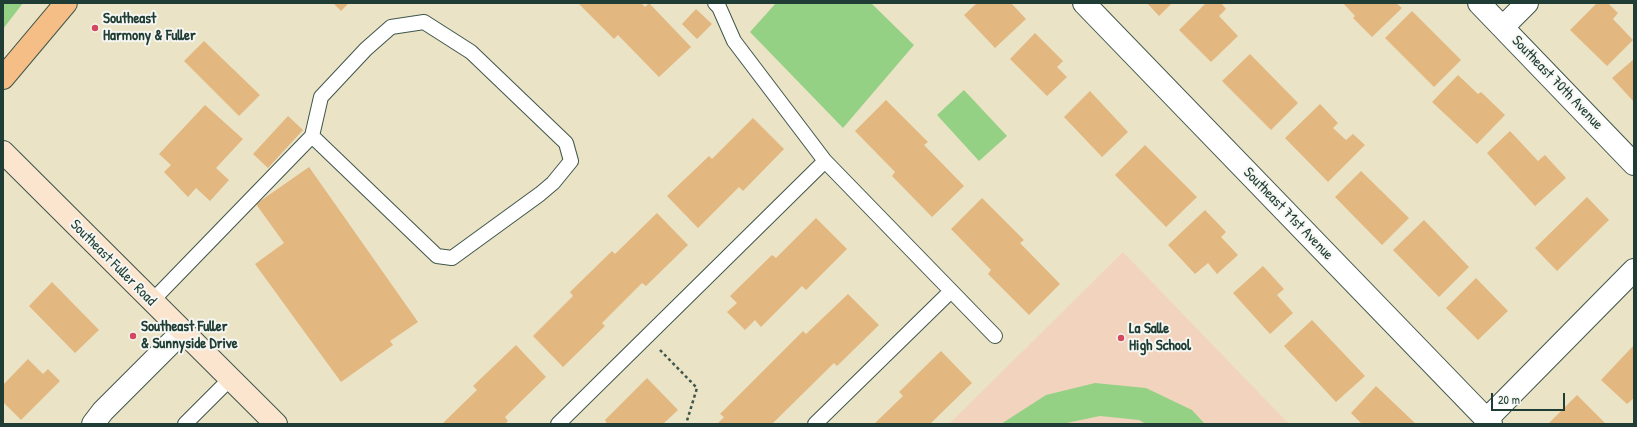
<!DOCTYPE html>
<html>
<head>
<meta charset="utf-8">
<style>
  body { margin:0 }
  #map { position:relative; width:1637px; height:427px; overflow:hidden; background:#ebe3c5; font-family:"Patrick Hand",sans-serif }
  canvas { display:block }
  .frame { position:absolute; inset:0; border:4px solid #1f3d34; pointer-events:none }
  .scale { position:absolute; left:1491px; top:393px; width:74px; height:18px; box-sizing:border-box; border:2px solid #1f3d34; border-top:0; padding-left:5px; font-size:12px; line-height:14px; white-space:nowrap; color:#1f3d34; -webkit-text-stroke:3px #f6f6f2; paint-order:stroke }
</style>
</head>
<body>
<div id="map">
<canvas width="1637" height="427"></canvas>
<div class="frame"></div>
<div class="scale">20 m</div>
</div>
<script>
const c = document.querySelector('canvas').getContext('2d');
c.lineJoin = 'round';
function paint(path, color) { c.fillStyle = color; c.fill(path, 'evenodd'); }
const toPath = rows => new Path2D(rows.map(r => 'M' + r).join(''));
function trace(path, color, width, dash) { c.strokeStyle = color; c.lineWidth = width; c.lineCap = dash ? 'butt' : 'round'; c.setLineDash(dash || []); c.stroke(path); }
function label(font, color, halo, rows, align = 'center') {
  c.font = font + ' "Patrick Hand",sans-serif'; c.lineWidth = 4; c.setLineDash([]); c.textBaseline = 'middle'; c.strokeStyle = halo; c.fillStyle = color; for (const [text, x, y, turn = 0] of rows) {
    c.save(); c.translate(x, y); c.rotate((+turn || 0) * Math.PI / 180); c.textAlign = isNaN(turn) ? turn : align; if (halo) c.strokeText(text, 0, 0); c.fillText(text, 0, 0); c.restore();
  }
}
const built = toPath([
  [1123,252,1289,424,949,424]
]);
const green = toPath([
  [3,3,23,3,3,29],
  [776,3,871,3,914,45,843,128,750,32],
  [964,90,1007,136,979,161,937,115],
  [1095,383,1146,388,1192,410,1205,424,1146,424,1139,420,1100,416,1062,424,1001,424,1046,395]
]);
const building = toPath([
  [333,3,349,3,341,11],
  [578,3,641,3,645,7,649,3,691,47,659,77,618,35,614,39],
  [977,3,1011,3,1026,19,995,48,964,15],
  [1147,3,1172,3,1159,16],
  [1206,3,1221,3,1226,9,1219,16,1238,36,1211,62,1179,30],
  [1343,3,1396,3,1402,8,1372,37,1353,18,1355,16],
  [1597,3,1608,3,1618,13,1613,19,1633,40,1607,66,1570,30],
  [696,9,712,24,697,39,682,24],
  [1412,11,1461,60,1434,87,1385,38],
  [1035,33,1063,61,1057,67,1067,77,1047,96,1010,59],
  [204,41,260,95,239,116,184,61],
  [1250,54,1298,103,1271,130,1222,81],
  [1634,59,1634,102,1612,78],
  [1458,75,1478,94,1481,92,1505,115,1477,144,1432,102],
  [1090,91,1128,132,1102,157,1064,117],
  [886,100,928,142,924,145,964,186,932,217,892,176,895,172,855,131],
  [1320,104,1338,123,1333,128,1346,140,1353,134,1365,145,1328,182,1285,138],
  [205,105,243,139,216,168,229,180,210,201,196,188,188,197,164,172,171,165,159,154],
  [288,116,303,130,268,168,253,154],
  [753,118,784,149,743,191,739,187,698,228,667,196,709,156,712,159],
  [1510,131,1538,161,1545,155,1566,178,1535,206,1487,153],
  [1145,145,1197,197,1166,227,1115,175],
  [309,167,418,322,390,341,393,345,341,382,255,264,284,243,256,204],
  [1361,171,1409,218,1382,245,1335,197],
  [1587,197,1609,220,1557,271,1535,248],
  [982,198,1024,240,1020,243,1060,284,1029,315,988,274,991,270,951,229],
  [1205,210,1226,232,1221,237,1238,255,1217,274,1208,263,1195,274,1168,245],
  [657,213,688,245,646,286,642,283,602,323,605,326,563,367,533,336,573,296,570,292,612,251,615,254],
  [816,218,847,249,806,290,802,286,761,327,755,320,745,330,727,312,737,303,730,296,772,255,776,258],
  [1424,220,1469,267,1439,297,1393,250],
  [1263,266,1284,289,1277,295,1293,313,1270,334,1233,293],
  [1476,278,1508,311,1478,340,1446,308],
  [52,282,99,330,75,353,29,306],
  [848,294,879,325,837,366,834,363,772,424,717,424,724,417,720,414,803,331,806,334],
  [1312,320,1365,376,1336,402,1284,346],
  [516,345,546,377,505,417,508,421,505,424,442,424,477,390,473,386],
  [1634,345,1634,398,1627,404,1601,380],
  [941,351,972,383,930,424,874,424,903,396,899,392],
  [28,359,43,374,48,369,60,381,21,420,3,402,3,385],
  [647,378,678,410,663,424,607,424,605,420],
  [1376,386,1416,424,1362,424,1351,413],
  [1577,395,1606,424,1550,424,1549,423]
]);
const path = toPath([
  [660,350,697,388,686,424]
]);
const lane = toPath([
  [715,3,719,7,734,41,825,161,995,336],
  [152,301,312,136,437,256,452,258,540,194,553,183,571,161,566,143,471,52,424,22,391,27,366,49,321,97,312,136],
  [185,424,230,379],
  [558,424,825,161],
  [815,424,950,292]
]);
const street = toPath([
  [1084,3,1491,424],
  [1479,3,1634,164],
  [1503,27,1527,3],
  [1487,419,1634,270],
  [93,424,103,411,182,332]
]);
const secondary = toPath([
  [3,152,276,424]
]);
const primary = toPath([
  [3,78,66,3]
]);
const markers = [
  [95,28,4,"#d1495b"],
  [133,336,4,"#d1495b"],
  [1121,338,4,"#d1495b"]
];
const poiNames = [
  ["Southeast",103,19],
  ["Harmony & Fuller",103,36],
  ["Southeast Fuller",141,327],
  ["& Sunnyside Drive",141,344],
  ["La Salle",1129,329],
  ["High School",1129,346]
];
const streetNames = [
  ["Southeast 70th Avenue",1557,83,46],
  ["Southeast 71st Avenue",1288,214,46],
  ["Southeast Fuller Road",113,263,45]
];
paint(built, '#f2d4be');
paint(green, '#95d185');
paint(building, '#e2b780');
trace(lane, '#3e564a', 16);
trace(street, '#3e564a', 24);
trace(secondary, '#3e564a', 24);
trace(primary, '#3e564a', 24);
trace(path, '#3e564a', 2.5, [3, 3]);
trace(lane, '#fff', 14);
trace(street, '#fff', 22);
trace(secondary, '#fbe5cf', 22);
trace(primary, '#f6be87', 22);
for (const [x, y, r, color] of markers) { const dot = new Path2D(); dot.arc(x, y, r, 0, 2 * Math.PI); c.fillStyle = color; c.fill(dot); trace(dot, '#f6f6f2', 1.5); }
label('bold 15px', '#1f3d34', '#f6f6f2', poiNames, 'left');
label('15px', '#1f3d34', '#f6f6f2', streetNames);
</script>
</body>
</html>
